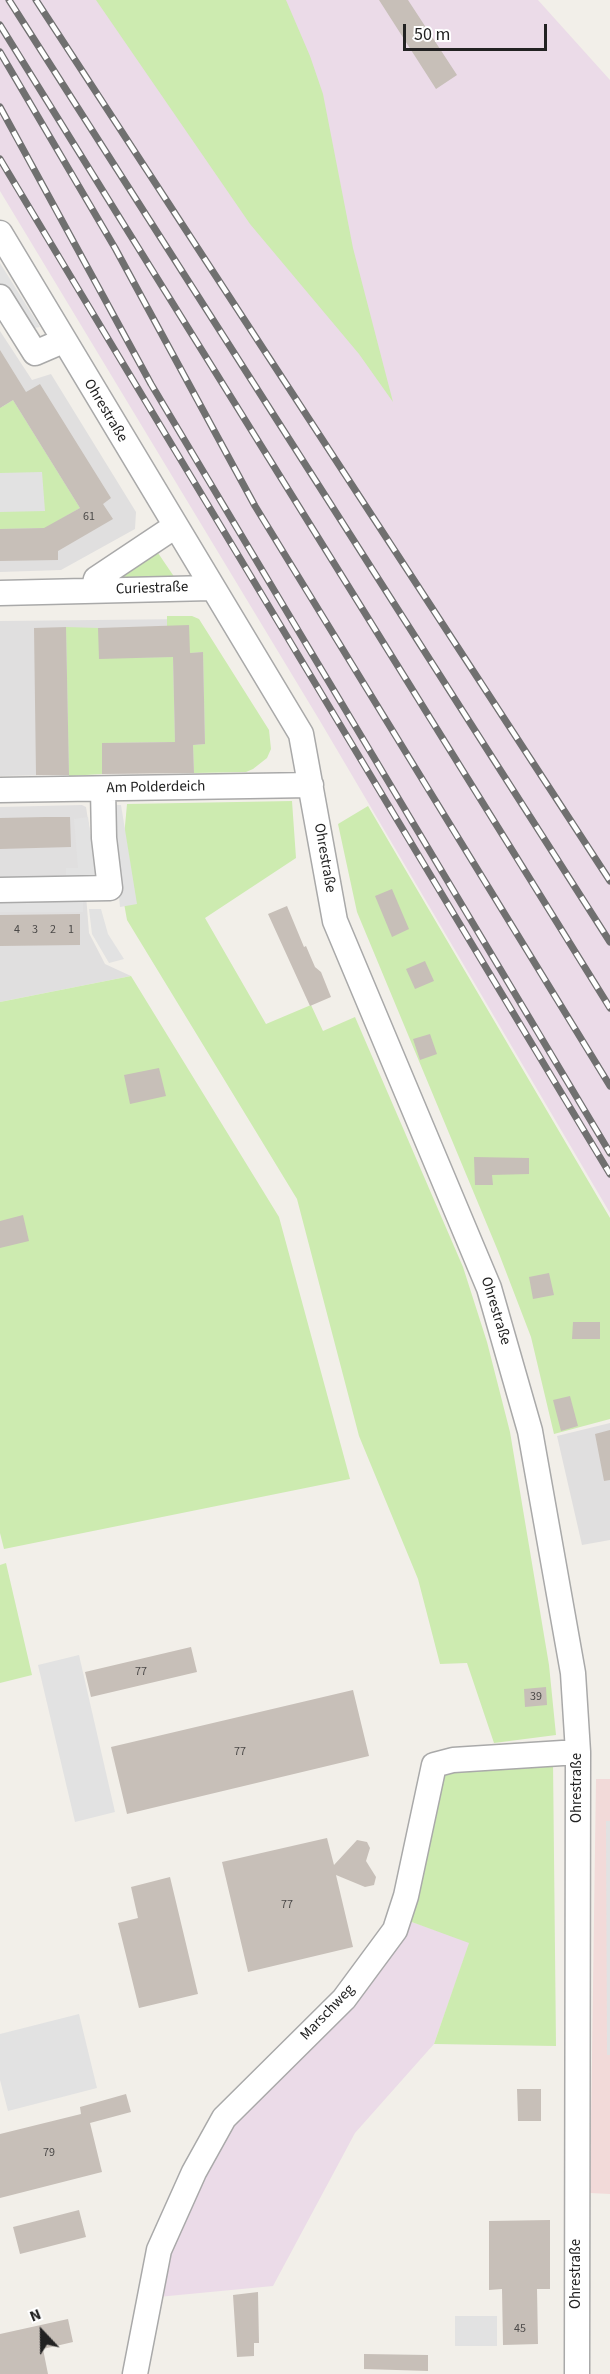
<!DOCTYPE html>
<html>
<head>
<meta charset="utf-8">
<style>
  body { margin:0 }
  #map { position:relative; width:610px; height:2374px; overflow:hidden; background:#f2efe9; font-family:"Source Sans 3",sans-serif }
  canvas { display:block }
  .north { position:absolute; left:12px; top:2302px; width:60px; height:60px; -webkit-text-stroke:4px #fff; paint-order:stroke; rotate:338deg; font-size:16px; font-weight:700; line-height:24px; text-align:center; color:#222 }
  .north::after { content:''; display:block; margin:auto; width:21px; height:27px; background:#222; clip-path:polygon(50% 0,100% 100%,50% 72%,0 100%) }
  .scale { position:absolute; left:403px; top:24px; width:144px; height:27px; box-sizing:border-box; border:3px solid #222; border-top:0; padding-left:8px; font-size:18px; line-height:21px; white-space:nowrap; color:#222; -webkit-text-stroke:4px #fff; paint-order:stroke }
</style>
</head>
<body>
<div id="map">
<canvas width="610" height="2374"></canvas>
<div class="north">N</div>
<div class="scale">50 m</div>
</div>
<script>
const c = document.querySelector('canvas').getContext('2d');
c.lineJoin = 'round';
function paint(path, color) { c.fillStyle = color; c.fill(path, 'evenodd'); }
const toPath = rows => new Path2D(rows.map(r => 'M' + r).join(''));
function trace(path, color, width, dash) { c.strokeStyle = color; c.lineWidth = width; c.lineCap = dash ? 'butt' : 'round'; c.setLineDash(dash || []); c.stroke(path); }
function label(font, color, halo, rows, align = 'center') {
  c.font = font + ' "Source Sans 3",sans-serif'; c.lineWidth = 6; c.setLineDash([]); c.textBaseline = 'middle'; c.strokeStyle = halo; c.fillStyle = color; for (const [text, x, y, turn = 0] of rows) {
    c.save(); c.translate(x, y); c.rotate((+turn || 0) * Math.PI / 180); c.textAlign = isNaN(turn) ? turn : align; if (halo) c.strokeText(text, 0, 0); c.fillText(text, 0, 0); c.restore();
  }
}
const residential = toPath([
  [0,331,32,380,51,374,136,512,135,529,61,570,0,572],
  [190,619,265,740,246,771,0,776,0,621],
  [82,805,86,807,97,877,0,883,0,807],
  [86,895,89,933,105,964,131,976,0,1002,0,897],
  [610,1423,610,1540,582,1545,557,1436]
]);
const commercial = toPath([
  [596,1779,610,1779,610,2194,590,2193]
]);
const industrial = toPath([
  [0,0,538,0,610,80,610,1213,320,721,0,191],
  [409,1921,470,1942,434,2044,355,2133,273,2286,158,2297,169,2245,233,2118]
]);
const grass = toPath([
  [96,0,286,0,310,56,323,94,353,248,393,402,359,354,250,224],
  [13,400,80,508,54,523,55,528,0,529,0,404,2,407],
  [156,550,175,578,118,578],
  [167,616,192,616,199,619,269,730,271,749,267,758,253,769,246,772,194,773,193,745,205,744,203,652,190,653,167,626],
  [66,627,99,628,99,658,173,657,175,742,102,743,102,774,69,776],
  [292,801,296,858,205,918,266,1024,311,1005,323,1031,355,1017,463,1267,487,1342,510,1432,549,1665,556,1735,494,1743,467,1663,440,1664,418,1579,359,1436,297,1199,127,920,120,881,127,804],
  [368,806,610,1218,610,1419,554,1434,531,1337,498,1251,357,912,338,824],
  [131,976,279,1217,350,1479,4,1549,0,1533,0,1002],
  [6,1563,32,1675,0,1683,0,1565],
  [553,1761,556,2046,434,2044,469,1943,409,1921,441,1771]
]);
const parking = toPath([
  [0,263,40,327,24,330,0,292],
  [42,472,45,511,0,512,0,473],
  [110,805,121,805,137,904,120,907],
  [88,817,96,874,83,876,82,879,66,880,66,868,78,868,74,819],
  [83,898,83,912,0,912,0,899],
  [89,909,101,909,108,934,124,959,109,963,92,934],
  [79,1655,115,1812,75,1822,38,1665],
  [606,1821,610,1821,610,2055,607,2055],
  [79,2014,97,2088,8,2111,0,2080,0,2034],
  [455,2316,497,2316,497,2346,455,2346]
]);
const building = toPath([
  [379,0,408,0,457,75,436,89],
  [0,350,26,392,40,384,111,498,103,504,113,519,58,551,58,560,0,561,0,529,44,528,80,508,13,400,0,408],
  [189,625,190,653,203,652,205,744,193,745,194,773,102,774,102,743,175,742,173,657,99,659,98,628],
  [66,627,69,775,36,775,34,628],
  [45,817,70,817,71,847,0,849,0,818],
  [392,889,409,929,392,937,375,896],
  [287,906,304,947,306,946,315,967,321,972,331,997,310,1006,268,914],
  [80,914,80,945,0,946,0,915],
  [425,961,434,981,415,989,406,969],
  [430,1034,437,1054,420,1060,413,1039],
  [159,1068,166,1096,130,1104,124,1075],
  [474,1157,529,1158,529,1174,492,1175,493,1185,475,1185],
  [23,1215,29,1241,0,1248,0,1221],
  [549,1273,554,1295,533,1299,529,1277],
  [573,1322,600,1322,600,1339,572,1339],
  [570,1396,578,1426,561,1431,553,1400],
  [610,1430,610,1480,604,1481,595,1434],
  [191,1647,197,1672,91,1697,85,1672],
  [546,1687,547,1705,525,1707,524,1689],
  [353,1690,369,1756,127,1814,111,1747],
  [327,1838,334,1865,357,1840,367,1842,370,1848,366,1861,376,1877,374,1885,365,1887,336,1875,353,1947,248,1972,222,1862],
  [170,1877,198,1994,139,2008,118,1923,138,1918,131,1887],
  [517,2089,541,2089,541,2121,518,2121],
  [126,2094,131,2112,90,2123,102,2172,0,2198,0,2134,81,2114,80,2107],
  [79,2210,86,2237,20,2254,13,2227],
  [550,2220,550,2289,537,2289,538,2344,503,2345,502,2289,489,2290,489,2221],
  [258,2292,259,2343,254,2343,254,2356,237,2357,233,2295],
  [68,2319,73,2342,43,2349,48,2374,0,2374,0,2334],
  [364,2354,428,2355,428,2371,364,2369]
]);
const minor = toPath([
  [0,233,301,734,335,921,489,1288,530,1431,573,1673,578,1752,577,2374],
  [0,297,35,353,63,341],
  [93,591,96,579,174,527],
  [0,593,211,588],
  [0,790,311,785],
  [0,890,110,888,104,838,103,789],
  [135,2374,159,2250,194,2172,224,2118,344,1999,395,1930,406,1896,434,1765,453,1760,578,1752]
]);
const rail = toPath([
  [9,0,610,942],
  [36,0,610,881],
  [0,25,610,1008],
  [0,52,115,248,255,506,610,1086],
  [0,107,151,384,610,1153],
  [0,159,610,1174]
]);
const numberNames = [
  ["61",89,517],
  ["4",17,930],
  ["3",35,930],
  ["2",53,930],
  ["1",71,930],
  ["77",141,1672],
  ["39",536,1697],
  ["77",240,1752],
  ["77",287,1905],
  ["79",49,2153],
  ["45",520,2329]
];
const streetNames = [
  ["Ohrestraße",105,411,59],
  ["Curiestraße",152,589,-2],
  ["Am Polderdeich",156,788,-1],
  ["Ohrestraße",324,858,80],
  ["Ohrestraße",495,1311,73],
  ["Ohrestraße",578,1788,-90],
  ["Marschweg",328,2013,-46],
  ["Ohrestraße",577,2274,-90]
];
paint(residential, '#e0dfdf');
paint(commercial, '#f2dad9');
paint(industrial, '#ebdbe8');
paint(grass, '#cdebb0');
paint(parking, '#e2e2e2');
paint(building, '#c7bfb8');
trace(minor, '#a9a9a9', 27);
trace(minor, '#fff', 24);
trace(rail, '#707070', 7);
trace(rail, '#fff', 4.5, [14]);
label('12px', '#4b4948', null, numberNames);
label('15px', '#222', '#fff', streetNames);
</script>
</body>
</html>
